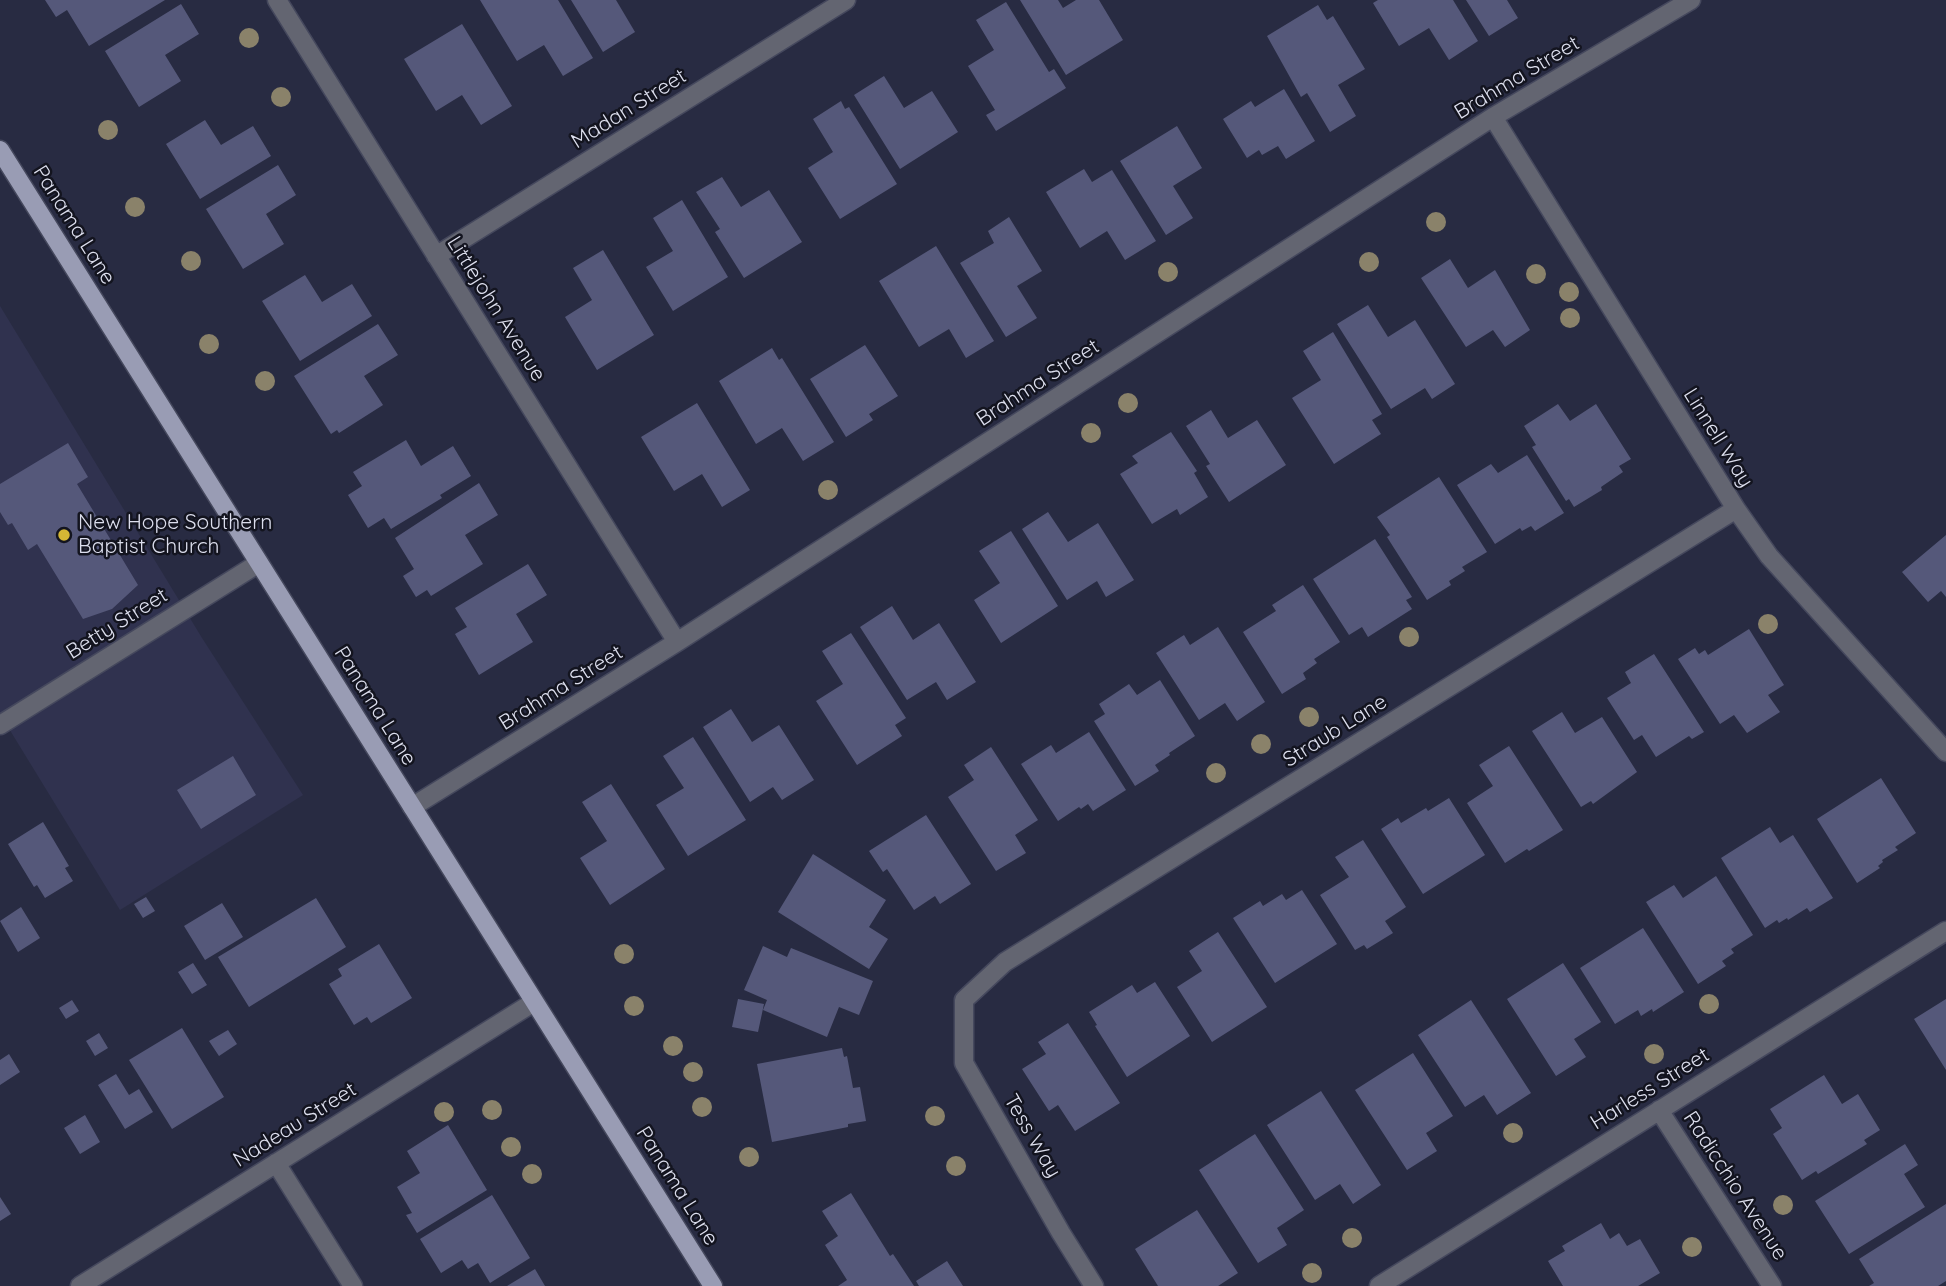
<!DOCTYPE html>
<html>
<head>
<meta charset="utf-8">
<style>
  body { margin:0 }
  canvas { display:block; background:#282b42 }
</style>
</head>
<body>
<canvas width="1946" height="1286"></canvas>
<script>
const c = document.querySelector('canvas').getContext('2d');
c.lineJoin = 'round';
function paint(path, color) { c.fillStyle = color; c.fill(path, 'evenodd'); }
const toPath = rows => new Path2D(rows.map(r => 'M' + r).join(''));
function trace(path, color, width, dash) { c.strokeStyle = color; c.lineWidth = width; c.lineCap = dash ? 'butt' : 'round'; c.setLineDash(dash || []); c.stroke(path); }
function label(font, color, halo, rows, align = 'center') {
  c.font = font + ' Quicksand,sans-serif'; c.lineWidth = 5; c.setLineDash([]); c.textBaseline = 'middle'; c.strokeStyle = halo; c.fillStyle = color; for (const [text, x, y, turn = 0] of rows) {
    c.save(); c.translate(x, y); c.rotate((+turn || 0) * Math.PI / 180); c.textAlign = isNaN(turn) ? turn : align; if (halo) c.strokeText(text, 0, 0); c.fillText(text, 0, 0); c.restore();
  }
}
const built = toPath([
  [0,306,202,638,303,795,120,910,0,714]
]);
const building = toPath([
  [45,0,165,0,89,46,67,10,56,17],
  [480,0,558,0,593,58,563,76,544,45,517,61],
  [571,0,616,0,635,32,603,52],
  [1020,0,1058,0,1063,8,1076,0,1099,0,1123,40,1066,75],
  [1378,0,1453,0,1478,41,1449,60,1429,28,1399,46,1373,3],
  [1466,0,1507,0,1518,18,1489,36],
  [1006,2,1049,72,1054,69,1066,88,996,131,986,115,995,110,968,66,994,50,976,20],
  [181,4,199,34,165,55,181,81,139,107,105,51],
  [1318,5,1327,20,1333,16,1365,69,1338,85,1356,116,1330,132,1307,93,1301,97,1267,36],
  [462,24,512,106,481,125,462,95,436,111,404,59],
  [884,76,904,108,932,91,958,132,900,169,854,95],
  [1284,89,1315,141,1286,159,1278,146,1262,155,1259,150,1247,158,1223,119,1251,101,1255,107],
  [841,101,845,109,849,107,897,184,840,219,808,168,833,152,813,119],
  [205,120,221,145,253,126,271,156,200,199,166,144],
  [1177,126,1202,168,1173,186,1193,218,1166,235,1120,161],
  [278,165,296,195,266,214,284,244,243,269,206,209],
  [1084,169,1092,182,1112,170,1156,241,1125,260,1107,231,1080,248,1046,192],
  [722,177,741,207,769,190,802,242,744,278,715,232,720,229,696,192],
  [682,200,728,277,673,311,646,267,673,251,653,218],
  [1009,217,1042,271,1017,286,1037,318,1006,337,960,263,994,243,988,231],
  [936,246,994,341,966,358,949,329,919,347,879,281],
  [603,250,654,335,597,370,565,317,592,300,573,268],
  [1450,259,1468,288,1495,270,1530,330,1505,347,1493,330,1466,347,1421,278],
  [305,275,322,302,352,284,372,316,300,361,262,301],
  [1368,305,1388,337,1415,320,1455,384,1432,399,1425,388,1391,409,1337,324],
  [378,324,398,355,364,376,383,405,339,433,337,430,331,434,294,376],
  [1333,332,1382,414,1372,420,1381,434,1334,464,1292,398,1321,380,1303,351],
  [865,345,898,396,869,414,873,420,846,437,810,379],
  [772,348,779,360,782,358,834,442,803,461,782,428,756,444,719,381],
  [697,403,750,490,722,507,702,474,674,491,641,437],
  [1558,404,1570,421,1596,404,1631,459,1619,466,1623,472,1601,487,1602,490,1574,507,1569,499,1566,501,1532,447,1536,445,1524,426],
  [1211,410,1228,438,1257,420,1286,465,1229,502,1206,466,1210,464,1186,426],
  [1171,432,1197,471,1194,473,1208,497,1180,515,1177,509,1152,524,1120,474,1138,463,1132,456],
  [406,440,421,466,453,446,471,476,440,495,442,498,391,529,384,518,368,528,348,495,362,486,353,472],
  [68,443,88,477,77,484,138,585,112,609,83,619,37,544,28,550,12,523,8,525,0,512,0,484],
  [1527,455,1564,513,1535,531,1531,526,1522,531,1520,528,1495,544,1457,485,1491,464,1498,473],
  [1439,477,1487,552,1462,567,1465,571,1449,581,1451,585,1427,600,1387,537,1390,535,1377,517],
  [479,483,498,515,465,535,483,564,431,596,427,590,416,597,403,576,414,569,395,538],
  [1048,512,1068,542,1098,523,1134,580,1106,597,1097,581,1067,600,1022,529],
  [1011,531,1058,606,1001,643,974,600,1000,583,979,551],
  [1946,535,1946,597,1941,591,1928,602,1902,572],
  [1375,539,1412,597,1406,600,1412,609,1368,637,1362,627,1349,635,1313,579],
  [528,564,547,595,516,614,533,642,479,675,455,634,467,627,455,608],
  [1303,585,1340,642,1314,659,1317,663,1303,673,1306,679,1282,694,1243,632,1276,611,1272,605],
  [892,606,913,640,939,623,976,682,947,700,936,682,907,700,860,627],
  [1218,627,1265,702,1237,721,1225,703,1199,720,1156,653,1184,635,1190,645],
  [1749,629,1784,685,1768,695,1780,712,1747,733,1734,715,1720,724,1678,659,1695,648,1699,654,1705,650,1708,655],
  [851,633,906,718,895,725,902,736,857,765,816,701,843,684,822,651],
  [1654,654,1704,732,1692,739,1689,736,1656,757,1642,735,1634,740,1607,698,1631,683,1625,672],
  [1160,680,1195,736,1169,753,1170,755,1155,765,1159,771,1135,786,1094,721,1105,714,1099,704,1129,684,1137,695],
  [731,709,752,742,779,725,814,780,782,800,773,787,750,802,703,727],
  [1562,712,1575,733,1602,717,1637,772,1593,804,1591,801,1581,807,1532,731],
  [1089,732,1126,790,1093,811,1088,804,1081,809,1079,807,1058,821,1021,764,1051,745,1056,753],
  [693,737,746,820,688,856,656,805,684,788,663,756],
  [1509,746,1563,830,1529,851,1527,849,1505,863,1467,803,1493,786,1479,765],
  [991,747,1038,820,1015,835,1026,853,996,871,948,797,974,780,964,765],
  [233,756,256,795,201,829,177,790],
  [1881,778,1916,833,1895,847,1898,850,1882,860,1883,862,1878,866,1880,868,1857,883,1817,819],
  [611,784,665,869,610,905,580,858,607,841,582,802],
  [1449,798,1485,855,1423,894,1381,829,1398,818,1401,823,1426,808,1428,811],
  [926,815,971,884,940,904,935,896,914,910,887,869,883,872,869,851],
  [43,822,69,866,65,868,73,881,45,898,37,885,34,887,8,844],
  [1770,827,1780,843,1793,835,1833,898,1810,912,1807,908,1788,920,1787,918,1779,923,1777,920,1765,928,1721,858],
  [1363,840,1406,907,1385,921,1393,933,1367,949,1364,945,1355,950,1320,895,1349,877,1335,857],
  [813,854,886,900,869,927,888,939,869,969,778,912],
  [1716,876,1753,935,1731,949,1734,953,1722,961,1726,966,1698,984,1646,902,1674,885,1683,898],
  [1302,890,1337,944,1275,983,1233,918,1260,901,1263,906,1282,894,1286,900],
  [146,897,155,911,143,918,134,904],
  [316,898,346,947,249,1007,218,957],
  [222,903,243,937,205,960,184,926],
  [21,907,40,938,18,952,0,921],
  [1643,928,1684,992,1653,1012,1652,1009,1641,1016,1638,1010,1615,1024,1580,968],
  [1218,932,1267,1007,1212,1042,1177,987,1202,971,1189,951],
  [379,944,412,998,371,1023,367,1017,354,1025,329,984,342,976,338,969],
  [763,946,787,957,791,948,873,981,859,1015,839,1007,827,1037,763,1010,767,1000,744,990],
  [193,963,207,985,192,994,178,972],
  [1563,963,1601,1022,1574,1039,1586,1057,1556,1076,1507,999],
  [1155,982,1190,1036,1127,1077,1095,1026,1097,1025,1089,1012,1132,985,1137,993],
  [738,999,764,1004,758,1032,732,1027],
  [1946,999,1946,1070,1914,1019],
  [72,1000,79,1011,66,1019,59,1008],
  [1471,1000,1531,1093,1497,1115,1484,1095,1465,1107,1418,1035],
  [1068,1023,1120,1103,1075,1131,1058,1105,1049,1111,1022,1069,1046,1054,1038,1042],
  [182,1028,224,1097,172,1129,129,1060],
  [228,1030,237,1044,219,1056,209,1041],
  [99,1033,108,1048,95,1056,86,1041],
  [842,1048,844,1057,847,1056,853,1088,860,1087,866,1121,848,1124,848,1127,772,1142,757,1064],
  [1413,1053,1453,1116,1426,1133,1437,1151,1407,1170,1355,1090],
  [9,1054,20,1072,0,1085,0,1060],
  [116,1074,129,1095,139,1089,153,1112,125,1129,98,1085],
  [1824,1075,1842,1104,1858,1094,1880,1130,1864,1140,1867,1144,1818,1174,1816,1171,1802,1180,1773,1134,1782,1128,1770,1109],
  [1321,1091,1381,1185,1353,1204,1340,1184,1315,1200,1267,1125],
  [85,1115,100,1142,80,1154,64,1128],
  [448,1125,487,1190,417,1233,406,1215,412,1213,397,1187,420,1173,407,1151],
  [1255,1134,1304,1210,1277,1228,1287,1245,1258,1263,1199,1170],
  [1905,1144,1918,1165,1904,1174,1925,1207,1849,1254,1815,1201],
  [851,1193,890,1256,893,1254,914,1286,838,1286,847,1280,825,1245,838,1236,822,1211],
  [492,1195,530,1258,490,1283,478,1263,468,1269,462,1260,441,1273,420,1239],
  [0,1197,11,1214,0,1221],
  [1946,1204,1946,1281,1938,1286,1869,1286,1874,1283,1859,1259],
  [1197,1210,1238,1273,1218,1286,1158,1286,1135,1249],
  [1601,1223,1610,1239,1619,1233,1627,1246,1640,1239,1660,1273,1638,1286,1563,1286,1548,1261,1565,1251,1562,1246],
  [947,1261,963,1286,919,1286,916,1281],
  [535,1269,545,1286,507,1286]
]);
const minor = toPath([
  [277,0,677,642],
  [1493,117,1736,509,1769,556,1946,752],
  [436,256,846,0],
  [0,725,259,563],
  [412,807,677,642,1493,117,1691,0],
  [1659,1110,1772,1286],
  [276,1163,353,1286],
  [80,1286,534,1002],
  [1094,1286,1061,1233,964,1063,964,1000,1005,962,1736,509],
  [1379,1286,1946,931]
]);
const major = toPath([
  [0,150,713,1286]
]);
const trees = [
  [249,38],
  [281,97],
  [108,130],
  [135,207],
  [1436,222],
  [191,261],
  [1369,262],
  [1168,272],
  [1536,274],
  [1569,292],
  [1570,318],
  [209,344],
  [265,381],
  [1128,403],
  [1091,433],
  [828,490],
  [1768,624],
  [1409,637],
  [1309,717],
  [1261,744],
  [1216,773],
  [624,954],
  [1709,1004],
  [634,1006],
  [673,1046],
  [1654,1054],
  [693,1072],
  [702,1107],
  [492,1110],
  [444,1112],
  [935,1116],
  [1513,1133],
  [511,1147],
  [749,1157],
  [956,1166],
  [532,1174],
  [1783,1205],
  [1352,1238],
  [1692,1247],
  [1312,1273]
];
const markers = [
  [64,535,7,"#d4b635"]
];
const streetNames = [
  ["Brahma Street",1517,78,-31],
  ["Madan Street",629,109,-32],
  ["Panama Lane",74,225,58],
  ["Littlejohn Avenue",496,309,58],
  ["Brahma Street",1038,383,-33],
  ["Linnell Way",1718,438,58],
  ["Betty Street",117,624,-32],
  ["Brahma Street",561,688,-32],
  ["Panama Lane",375,706,58],
  ["Straub Lane",1335,731,-32],
  ["Harless Street",1650,1089,-32],
  ["Nadeau Street",295,1125,-32],
  ["Tess Way",1032,1136,60],
  ["Panama Lane",677,1186,58],
  ["Radicchio Avenue",1735,1186,57]
];
const poiNames = [
  ["New Hope Southern",78,523],
  ["Baptist Church",78,547]
];
paint(built, '#30324f');
paint(building, '#55587a');
trace(minor, '#45485d', 21);
trace(major, '#45485d', 21);
trace(minor, '#636571', 18);
trace(major, '#999cb4', 18);
c.fillStyle = '#8a826a';
for (const [x, y] of trees) { c.beginPath(); c.arc(x, y, 10, 0, 2 * Math.PI); c.fill(); }
for (const [x, y, r, color] of markers) { const dot = new Path2D(); dot.arc(x, y, r, 0, 2 * Math.PI); c.fillStyle = color; c.fill(dot); trace(dot, '#13141f', 2.5); }
label('21px', '#dcdeed', '#13141f', streetNames);
label('21px', '#dcdeed', '#13141f', poiNames, 'left');
</script>
</body>
</html>
